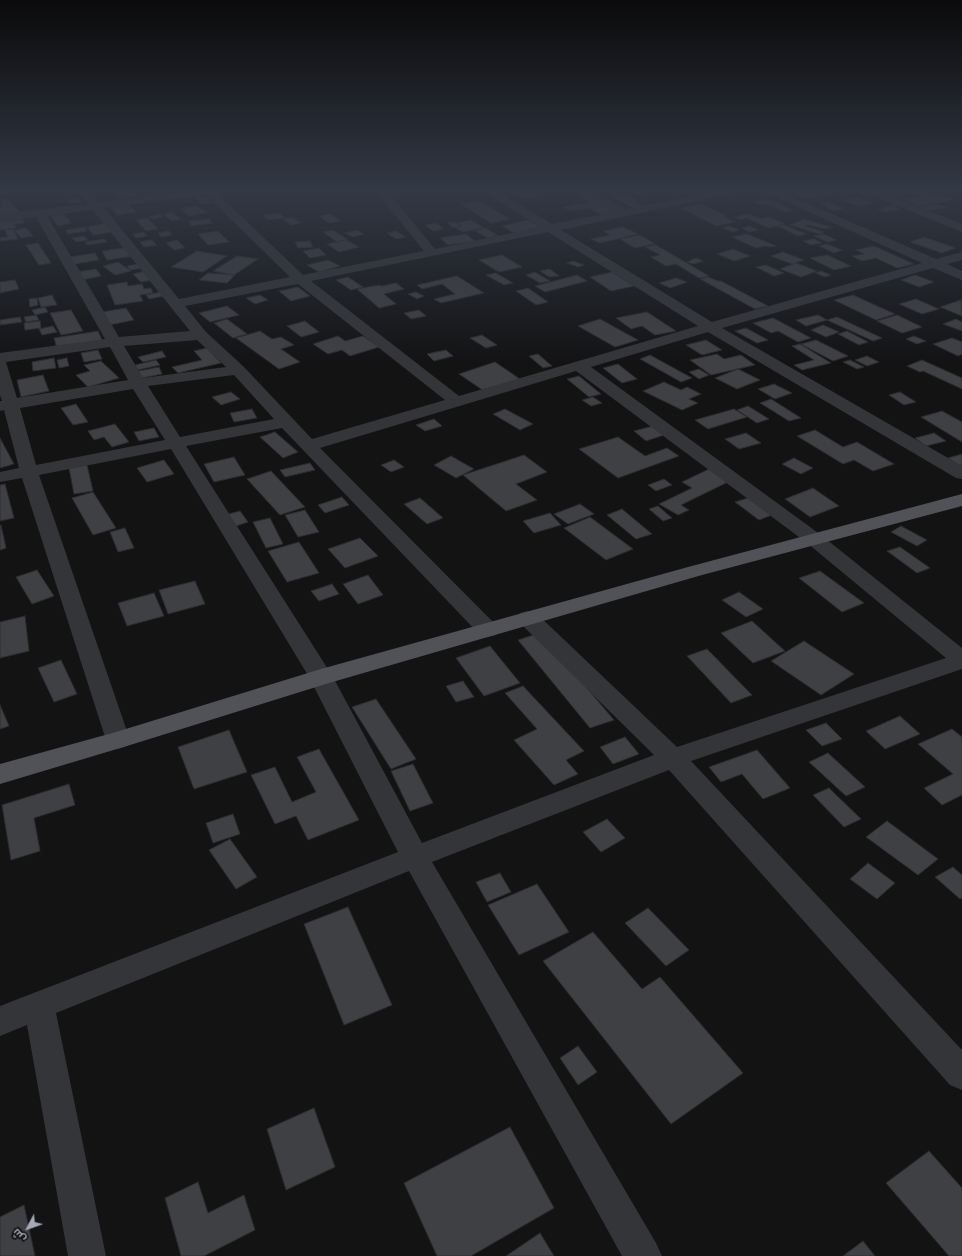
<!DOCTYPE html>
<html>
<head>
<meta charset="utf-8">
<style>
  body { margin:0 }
  #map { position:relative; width:962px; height:1256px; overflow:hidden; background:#131314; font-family:Arial,Cairo,sans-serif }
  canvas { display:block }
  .north { position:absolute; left:8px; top:1208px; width:40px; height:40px; -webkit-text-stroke:3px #0e0e0f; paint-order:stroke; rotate:229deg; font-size:11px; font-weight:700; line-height:16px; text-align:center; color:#a4aab5 }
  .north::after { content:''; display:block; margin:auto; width:14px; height:18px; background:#a4aab5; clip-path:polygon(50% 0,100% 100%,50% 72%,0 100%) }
</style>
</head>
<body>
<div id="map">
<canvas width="962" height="1256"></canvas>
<div class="north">ش</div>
</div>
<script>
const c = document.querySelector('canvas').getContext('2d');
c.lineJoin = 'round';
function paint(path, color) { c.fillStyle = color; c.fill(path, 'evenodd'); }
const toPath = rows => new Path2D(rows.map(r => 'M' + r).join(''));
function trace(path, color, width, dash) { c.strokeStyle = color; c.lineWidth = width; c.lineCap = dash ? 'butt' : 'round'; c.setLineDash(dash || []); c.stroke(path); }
const building = toPath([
  [133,190,137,196,120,198,116,191,133,190],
  [521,190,532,190,542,195,524,199,511,191,521,190],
  [626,190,643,190,649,192,638,195,626,190],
  [817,190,845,190,828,194,817,190],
  [880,190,933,190,938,192,918,196,903,190,887,193,880,190],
  [807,191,820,196,807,199,794,194,807,191],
  [626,194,639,200,634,201,644,206,633,208,610,196,626,194],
  [940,194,955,200,919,206,904,199,940,194],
  [585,195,620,211,603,215,588,208,571,211,563,207,590,202,578,196,585,195],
  [205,196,212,203,202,204,195,198,205,196],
  [856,197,872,203,859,206,844,200,856,197],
  [78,198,82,202,70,203,66,200,78,198],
  [7,199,20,212,0,216,0,204,3,204,0,200,7,199],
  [767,199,793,210,785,212,766,204,761,205,754,202,767,199],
  [479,201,510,219,491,223,461,204,479,201],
  [829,202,843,209,834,211,820,204,829,202],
  [701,204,727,216,724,217,735,222,717,226,680,208,701,204],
  [937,204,947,207,929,211,920,207,937,204],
  [129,205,136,212,117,215,111,207,129,205],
  [893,205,900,209,885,212,878,209,893,205],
  [197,206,207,212,190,216,180,209,197,206],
  [172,212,181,219,172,221,163,214,172,212],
  [280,213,284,218,267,220,263,215,280,213],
  [64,214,71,223,58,226,51,216,64,214],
  [160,214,163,217,152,219,149,216,160,214],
  [330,214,340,221,329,223,319,216,330,214],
  [749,214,762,219,769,217,785,224,769,228,746,218,740,220,734,217,749,214],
  [292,217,301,223,291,225,283,219,292,217],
  [148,218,158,229,146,231,136,220,148,218],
  [23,219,24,223,14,224,16,228,0,230,0,222,23,219],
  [209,219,212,223,191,226,189,221,209,219],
  [804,219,831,227,825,229,808,225,805,226,824,232,819,234,790,225,804,219],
  [471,220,484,228,463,232,456,228,462,226,457,223,471,220],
  [528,220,541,227,514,233,502,226,528,220],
  [455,222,460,226,453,228,447,223,455,222],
  [107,223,113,232,93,235,87,227,107,223],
  [436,223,444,229,433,231,425,225,436,223],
  [785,225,806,234,798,236,778,226,785,225],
  [729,226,739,230,733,232,722,228,729,226],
  [750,226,758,230,749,232,742,228,750,226],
  [85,227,87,231,68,234,65,230,85,227],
  [623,227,638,234,600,243,591,239,610,235,603,231,623,227],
  [26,228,33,236,21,238,14,230,26,228],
  [485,228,498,235,488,238,475,231,485,228],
  [13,229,18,239,0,241,0,238,8,237,5,230,13,229],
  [333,230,347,239,337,242,323,232,333,230],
  [357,230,364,234,353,237,345,233,357,230],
  [169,231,172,235,161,237,158,233,169,231],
  [218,231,229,242,208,245,198,234,218,231],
  [396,231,406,237,396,239,387,233,396,231],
  [144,232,147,236,136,238,133,234,144,232],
  [466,234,475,241,448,245,440,238,466,234],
  [747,234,776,246,770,247,766,246,756,248,732,237,747,234],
  [823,234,837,240,828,242,814,236,823,234],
  [640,235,655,244,635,248,620,239,640,235],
  [84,236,88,240,76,242,72,238,84,236],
  [924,237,956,248,942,253,910,242,924,237],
  [104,239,107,242,87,245,85,242,104,239],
  [814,239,822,243,811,245,803,241,814,239],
  [152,240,157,245,144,247,140,242,152,240],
  [177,240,185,248,174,250,166,243,177,240],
  [346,240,359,247,339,252,327,244,346,240],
  [310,241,313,247,298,248,295,242,310,241],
  [38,243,51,263,39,265,26,245,38,243],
  [827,244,842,250,834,253,819,246,827,244],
  [656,245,709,276,699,278,676,264,666,266,651,257,660,255,645,247,656,245],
  [874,246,914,264,897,268,876,258,862,261,852,256,864,254,856,250,874,246],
  [129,247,134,256,107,260,102,251,129,247],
  [319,248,326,255,310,258,303,251,319,248],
  [733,249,750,256,734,261,717,254,733,249],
  [197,251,227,256,203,272,171,267,197,251],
  [783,252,804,260,792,264,771,256,783,252],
  [95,253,99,260,74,264,70,257,95,253],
  [502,255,522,267,499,272,479,260,502,255],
  [827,255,851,266,834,270,810,258,827,255],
  [237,256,258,259,234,275,213,271,237,256],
  [696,258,703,261,694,264,687,262,696,258],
  [328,260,340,266,319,272,307,265,328,260],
  [573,261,584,265,578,267,567,263,573,261],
  [118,262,131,271,115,275,103,266,118,262],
  [796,263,817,271,801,277,780,269,796,263],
  [139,264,142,268,130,270,127,266,139,264],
  [766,265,784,273,774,276,756,267,766,265],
  [96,269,101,276,82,280,77,272,96,269],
  [550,269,559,276,549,277,540,271,550,269],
  [145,271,153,280,141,282,133,274,145,271],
  [821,271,831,275,825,277,815,273,821,271],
  [535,272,550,281,540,283,526,275,535,272],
  [612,272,634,286,611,291,590,277,612,272],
  [208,273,235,275,227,283,199,280,208,273],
  [496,273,513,283,504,285,486,275,496,273],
  [577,275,587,281,545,292,535,286,577,275],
  [915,275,934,282,919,287,901,280,915,275],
  [457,276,484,293,441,303,434,299,455,294,442,284,422,289,417,285,457,276],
  [348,277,363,287,351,290,336,280,348,277],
  [708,277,718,281,721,281,768,306,755,309,700,279,708,277],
  [676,278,687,282,670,288,659,283,676,278],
  [15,280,19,289,0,293,0,282,15,280],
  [127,282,128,286,142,284,144,289,151,288,153,293,140,295,143,301,115,305,107,285,127,282],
  [396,283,404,289,384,294,396,304,379,308,357,289,379,285,382,286,396,283],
  [298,287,310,296,291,301,279,291,298,287],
  [528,288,548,302,536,305,516,291,528,288],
  [161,292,164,296,149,299,146,295,161,292],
  [416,292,424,296,417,299,408,294,416,292],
  [52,295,57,305,41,307,38,298,52,295],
  [260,295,268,300,255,304,246,298,260,295],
  [853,295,895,314,876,320,834,300,853,295],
  [37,298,38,305,30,307,29,299,37,298],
  [916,299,939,309,922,314,899,304,916,299],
  [961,300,962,316,940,307,961,300],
  [227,306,239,315,210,322,199,313,227,306],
  [45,307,48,312,35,315,32,310,45,307],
  [126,308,134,320,109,325,102,312,126,308],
  [71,310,83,331,61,335,50,313,71,310],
  [419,310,426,316,411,319,404,313,419,310],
  [647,312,676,331,655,335,642,326,631,329,616,318,647,312],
  [36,315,39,320,26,322,24,317,36,315],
  [818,315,827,320,806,326,796,320,818,315],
  [897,315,922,327,902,333,877,321,897,315],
  [20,317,22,322,0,325,0,320,20,317],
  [837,317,882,338,873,341,827,320,837,317],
  [773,318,811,338,798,342,778,331,771,333,753,323,773,318],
  [227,319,247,334,233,338,214,323,227,319],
  [600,319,638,340,615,347,578,326,600,319],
  [956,319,962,322,962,331,943,324,956,319],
  [40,321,41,328,25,330,24,323,40,321],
  [305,321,319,332,301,337,287,326,305,321],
  [823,325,839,332,826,337,811,330,823,325],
  [53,326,57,332,42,335,39,329,53,326],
  [746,328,768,340,757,343,735,331,746,328],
  [98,331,102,340,57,348,54,338,98,331],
  [260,331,272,339,281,337,294,345,281,349,300,362,279,369,236,338,260,331],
  [847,331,868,342,859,345,838,334,847,331],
  [482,335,497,345,486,348,470,338,482,335],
  [338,336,345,341,363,336,379,347,350,356,342,350,328,354,313,344,338,336],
  [914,336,926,341,917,344,906,339,914,336],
  [952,338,962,342,962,354,958,356,933,344,952,338],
  [706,340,722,350,702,355,686,345,706,340],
  [816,340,848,356,833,361,801,344,816,340],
  [800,344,831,363,802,370,794,365,814,360,792,346,800,344],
  [207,348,221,363,178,373,172,367,202,360,194,351,207,348],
  [98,350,102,359,84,362,81,353,98,350],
  [446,350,453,356,434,361,427,354,446,350],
  [162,351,166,357,143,362,138,357,162,351],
  [538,354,552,366,543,368,529,356,538,354],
  [717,354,724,359,741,355,755,365,711,375,690,360,717,354],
  [650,355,692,378,681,382,640,359,650,355],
  [867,356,879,362,867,366,855,360,867,356],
  [54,358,56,368,33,371,32,362,54,358],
  [67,358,69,366,59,368,57,360,67,358],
  [156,360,160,365,138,370,135,365,156,360],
  [850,360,864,367,857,369,843,362,850,360],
  [922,360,962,378,962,389,923,371,920,372,907,366,922,360],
  [101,361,119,378,88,387,76,375,90,371,84,365,101,361],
  [495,362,520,379,484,391,459,374,495,362],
  [618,364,637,379,622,383,603,368,618,364],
  [159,367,162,374,142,378,138,371,159,367],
  [699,369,709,375,699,379,689,372,699,369],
  [738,369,760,380,737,389,715,378,738,369],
  [43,375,49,391,21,397,17,380,43,375],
  [579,376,601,394,589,397,567,379,579,376],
  [664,382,681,390,687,387,701,394,689,399,698,403,682,410,643,391,664,382],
  [774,384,792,393,775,399,758,389,774,384],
  [231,392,240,399,221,405,212,397,231,392],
  [900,392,916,402,904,405,889,395,900,392],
  [593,397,602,403,591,406,582,400,593,397],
  [771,399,801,418,789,421,760,403,771,399],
  [76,404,88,422,73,425,61,408,76,404],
  [748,406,769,419,757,423,737,410,748,406],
  [252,409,257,418,234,422,230,413,252,409],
  [505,409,533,424,520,430,493,414,505,409],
  [734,409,747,417,708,429,695,420,734,409],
  [942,411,962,422,962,442,921,417,942,411],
  [434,419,442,426,425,431,416,425,434,419],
  [115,424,129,442,112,447,104,437,94,440,88,431,115,424],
  [653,426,664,435,646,441,634,431,653,426],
  [154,428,159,437,139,441,134,432,154,428],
  [815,430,843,447,857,442,894,464,873,471,854,460,843,464,797,436,815,430],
  [275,432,298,452,283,458,260,437,275,432],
  [746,433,761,443,739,449,725,439,746,433],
  [934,433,946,441,926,446,915,438,934,433],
  [618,437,645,456,667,448,679,456,618,478,579,449,618,437],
  [0,438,14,464,0,468,0,438],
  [962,454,962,467,948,458,962,454],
  [524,455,547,472,516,484,537,500,506,511,463,475,524,455],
  [451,456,474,469,456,478,434,465,451,456],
  [234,457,245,475,214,482,204,464,234,457],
  [794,458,813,468,801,474,782,464,794,458],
  [164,460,174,474,147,482,137,468,164,460],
  [394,460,404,467,391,472,381,465,394,460],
  [310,463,315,470,285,477,280,470,310,463],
  [87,465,93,491,74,494,69,468,87,465],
  [709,469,730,481,681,505,689,510,678,515,659,504,692,488,682,482,709,469],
  [271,471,305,507,280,515,247,479,271,471],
  [664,479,672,485,656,491,648,485,664,479],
  [5,484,14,518,0,521,0,485,5,484],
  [813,488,839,506,810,517,785,499,813,488],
  [93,492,116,528,93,535,72,498,93,492],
  [342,497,349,505,325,513,318,505,342,497],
  [420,498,443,518,427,524,404,504,420,498],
  [748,498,772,515,759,520,735,502,748,498],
  [580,504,594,514,568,524,554,514,580,504],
  [658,506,672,518,663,521,649,509,658,506],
  [622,509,652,534,636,539,607,515,622,509],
  [305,510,319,532,298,537,285,515,305,510],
  [240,511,248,522,233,527,225,515,240,511],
  [550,513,561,525,534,533,523,521,550,513],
  [590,517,633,549,606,560,564,528,590,517],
  [270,518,283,544,266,548,253,522,270,518],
  [1,525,6,548,0,550,0,526,1,525],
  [901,526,927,540,917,546,891,532,901,526],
  [125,528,134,548,118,552,110,532,125,528],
  [360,538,378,556,345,568,328,549,360,538],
  [299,542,319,573,287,582,268,551,299,542],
  [900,547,930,568,917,573,887,551,900,547],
  [37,570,54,596,32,604,16,577,37,570],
  [820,571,864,603,842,612,799,578,820,571],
  [368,575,383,595,358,604,343,584,368,575],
  [195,581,205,604,168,614,159,590,195,581],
  [332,584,339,594,319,601,311,591,332,584],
  [739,592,763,609,746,617,722,600,739,592],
  [154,593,164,616,127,626,118,603,154,593],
  [25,616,29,651,0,658,0,622,25,616],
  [752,621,785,651,753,663,721,633,752,621],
  [540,633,614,720,590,728,518,640,540,633],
  [804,641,854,674,821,695,771,661,804,641],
  [490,646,520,683,484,696,456,658,490,646],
  [707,649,752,695,731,703,687,656,707,649],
  [61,660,77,694,54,702,38,668,61,660],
  [463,681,474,697,456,702,446,686,463,681],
  [523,686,584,751,566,760,578,774,554,785,514,740,537,729,505,693,523,686],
  [376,699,416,759,391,769,352,707,376,699],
  [0,705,9,726,0,729,0,705],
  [900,716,920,734,885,749,866,731,900,716],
  [826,723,842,739,822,746,806,730,826,723],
  [952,729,962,737,962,795,942,805,924,788,953,774,918,744,952,729],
  [229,730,247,772,194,789,178,747,229,730],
  [625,737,639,754,613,764,600,747,625,737],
  [319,749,359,820,308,840,296,816,275,824,251,775,275,767,292,802,316,792,297,757,319,749],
  [757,750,790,788,763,799,742,774,721,782,709,767,757,750],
  [828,753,865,787,846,796,809,762,828,753],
  [413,764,433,803,410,811,391,771,413,764],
  [69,784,75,805,34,818,40,851,11,860,2,805,69,784],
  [829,788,861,819,844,827,813,795,829,788],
  [233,814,240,834,213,843,206,823,233,814],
  [607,819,625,838,601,852,583,832,607,819],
  [887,821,938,859,918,875,866,837,887,821],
  [230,839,257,877,236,889,209,850,230,839],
  [868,863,895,883,877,899,850,879,868,863],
  [953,867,962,875,962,898,960,899,935,877,953,867],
  [500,873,511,892,487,902,476,882,500,873],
  [537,884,569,932,519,955,488,905,537,884],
  [348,907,392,1005,344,1025,304,924,348,907],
  [648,908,689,950,666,966,625,923,648,908],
  [593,932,642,989,660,977,743,1073,671,1124,543,961,593,932],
  [578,1046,597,1072,578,1085,560,1058,578,1046],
  [314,1108,335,1167,286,1190,267,1129,314,1108],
  [510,1127,554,1208,471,1256,437,1256,404,1183,510,1127],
  [929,1151,962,1188,962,1256,949,1256,886,1183,929,1151],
  [198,1182,208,1213,244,1195,255,1230,204,1256,181,1256,165,1198,198,1182],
  [24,1205,35,1256,0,1256,0,1217,24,1205],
  [540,1233,554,1256,506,1256,540,1233],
  [863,1241,875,1256,843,1256,863,1241]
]);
const street = toPath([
  [0,190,7,190,5,192,0,193,0,190],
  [78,190,89,190,99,202,199,190,228,190,227,192,218,194,303,275,424,251,375,190,386,190,435,249,540,227,484,192,483,190,495,190,552,224,615,212,579,192,578,190,591,190,627,209,721,190,740,190,739,192,735,193,561,230,712,322,922,263,765,192,764,190,777,190,936,259,962,252,962,260,947,264,962,271,962,280,933,268,722,328,962,466,962,479,956,478,708,332,591,367,821,535,962,648,962,669,691,761,962,1050,962,1090,950,1085,669,770,432,862,656,1243,662,1256,622,1256,409,871,56,1013,106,1256,68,1256,27,1025,0,1036,0,1006,398,852,309,677,171,449,39,475,130,740,127,746,118,749,109,746,106,740,22,478,0,482,0,472,19,468,4,410,0,411,0,401,2,401,0,395,0,353,105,339,36,217,0,222,0,214,88,204,78,190],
  [206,195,290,277,179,299,104,208,206,195],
  [93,210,190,331,119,337,47,216,93,210],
  [548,232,698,326,459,396,311,281,548,232],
  [298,284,445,400,312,439,244,367,206,332,185,306,298,284],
  [197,340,226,367,143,378,124,346,197,340],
  [110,347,128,380,17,398,6,362,110,347],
  [576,371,807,543,946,658,677,747,536,613,528,611,520,613,517,618,520,623,654,755,422,843,333,677,186,446,282,428,480,635,488,637,496,635,499,630,496,625,320,448,576,371],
  [234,375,274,419,180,437,148,386,234,375],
  [133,389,165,440,36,465,20,408,133,389],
  [862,190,877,190,962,224,962,232,864,192,862,190]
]);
const primary = toPath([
  [962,494,962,506,702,575,329,683,127,746,0,784,0,764,116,732,321,669,688,567,962,494]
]);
paint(building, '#3f4044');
trace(building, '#2d2d30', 1);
paint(street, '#343539');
paint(primary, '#505258');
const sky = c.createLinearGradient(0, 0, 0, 365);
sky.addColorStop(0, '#0a0a0b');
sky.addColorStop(0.52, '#333945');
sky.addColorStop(1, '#33394500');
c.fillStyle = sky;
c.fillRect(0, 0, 962, 365);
</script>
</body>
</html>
